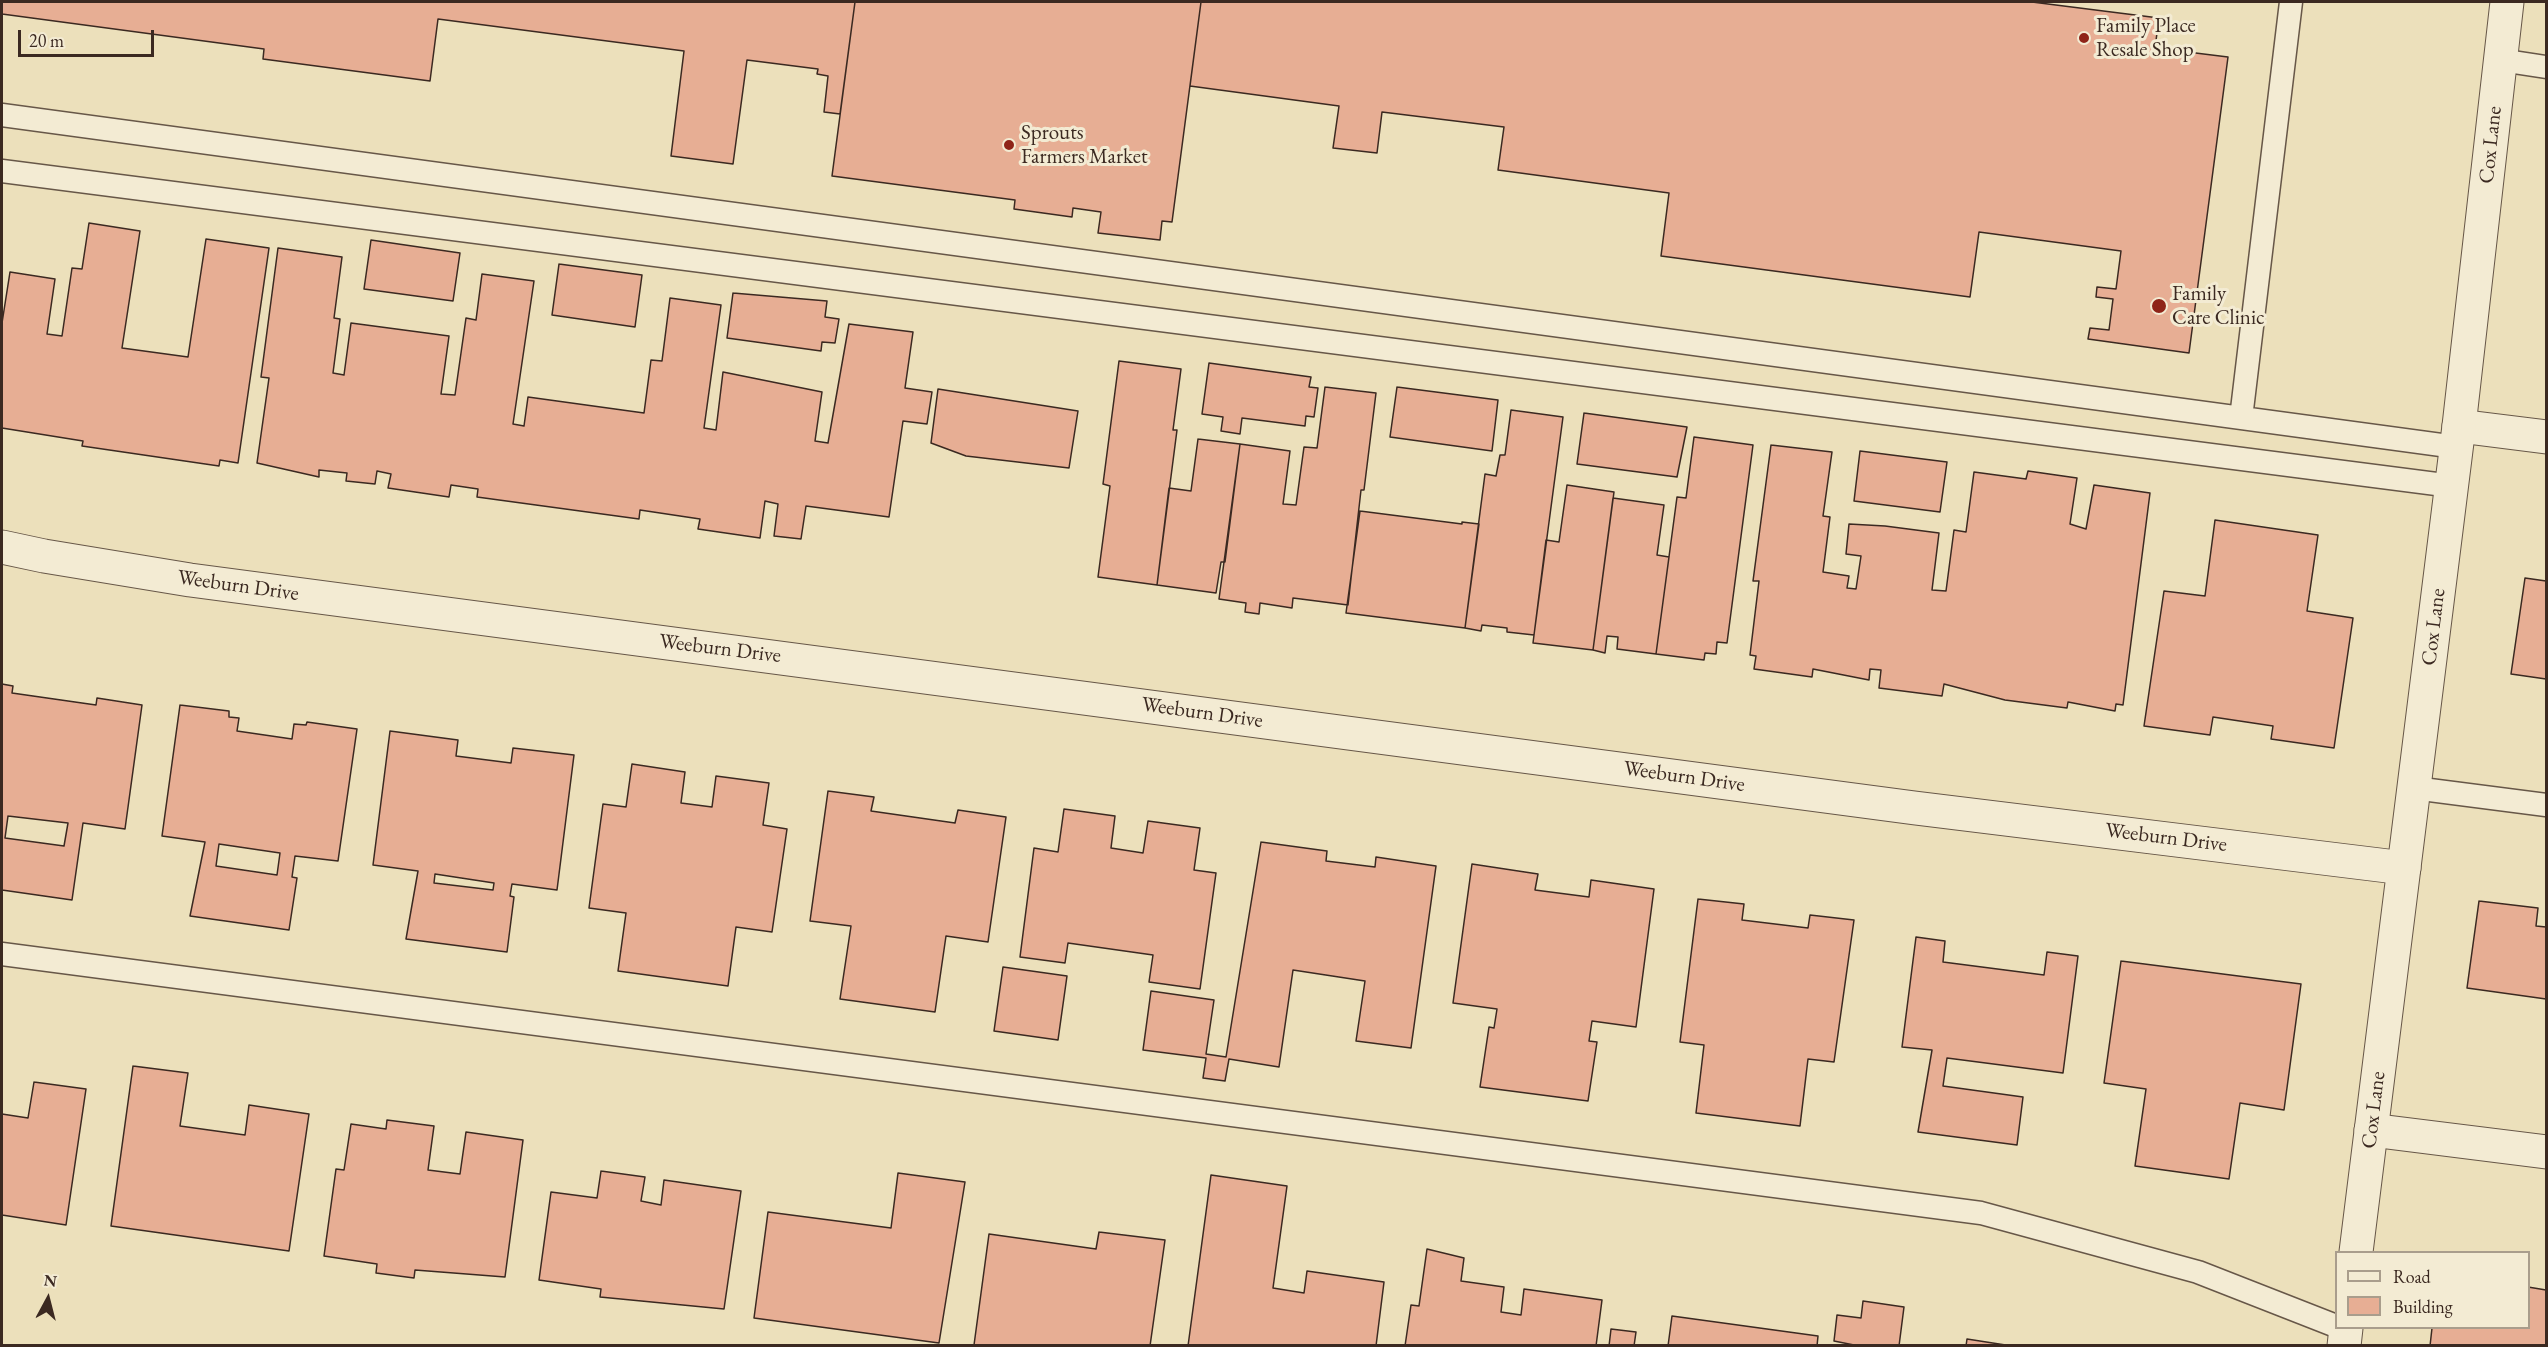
<!DOCTYPE html>
<html>
<head>
<meta charset="utf-8">
<style>
  body { margin:0 }
  #map { position:relative; width:2548px; height:1347px; overflow:hidden; background:#ece0bb; font-family:"EB Garamond",serif }
  canvas { display:block }
  .frame { position:absolute; inset:0; border:3px solid #3b2921; pointer-events:none }
  .legend { position:absolute; left:2335px; top:1251px; width:195px; height:78px; box-sizing:border-box; background:#f3ebd3; border:2px solid #a99d8c; margin:0; padding:8px 10px; list-style:none; font-size:18px; color:#3b2921 }
  .legend li { display:flex; align-items:center; gap:12px; height:30px }
  .legend b { width:30px; border:2px solid #a99d8c }
  .north { position:absolute; left:18px; top:1269px; width:60px; height:60px; -webkit-text-stroke:4px #f3ebd3; paint-order:stroke; rotate:7deg; font-size:16px; font-weight:700; line-height:24px; text-align:center; color:#3b2921 }
  .north::after { content:''; display:block; margin:auto; width:21px; height:27px; background:#3b2921; clip-path:polygon(50% 0,100% 100%,50% 72%,0 100%) }
  .scale { position:absolute; left:18px; top:30px; width:136px; height:27px; box-sizing:border-box; border:3px solid #3b2921; border-top:0; padding-left:8px; font-size:18px; line-height:21px; white-space:nowrap; color:#3b2921; -webkit-text-stroke:4px #f3ebd3; paint-order:stroke }
</style>
</head>
<body>
<div id="map">
<canvas width="2548" height="1347"></canvas>
<div class="frame"></div>
<ul class="legend">
<li><b style="height:8px;background:#f3ebd3"></b>Road</li>
<li><b style="height:16px;background:#e7ae94"></b>Building</li>
</ul>
<div class="north">N</div>
<div class="scale">20 m</div>
</div>
<script>
const c = document.querySelector('canvas').getContext('2d');
c.lineJoin = 'round';
function paint(path, color) { c.fillStyle = color; c.fill(path, 'evenodd'); }
const toPath = rows => new Path2D(rows.map(r => 'M' + r).join(''));
function trace(path, color, width, dash) { c.strokeStyle = color; c.lineWidth = width; c.lineCap = dash ? 'butt' : 'round'; c.setLineDash(dash || []); c.stroke(path); }
function label(font, color, halo, rows, align = 'center') {
  c.font = font + ' "EB Garamond",serif'; c.lineWidth = 6; c.setLineDash([]); c.textBaseline = 'middle'; c.strokeStyle = halo; c.fillStyle = color; for (const [text, x, y, turn = 0] of rows) {
    c.save(); c.translate(x, y); c.rotate((+turn || 0) * Math.PI / 180); c.textAlign = isNaN(turn) ? turn : align; if (halo) c.strokeText(text, 0, 0); c.fillText(text, 0, 0); c.restore();
  }
}
const building = toPath([
  [2,2,855,2,840,114,824,112,828,76,817,74,818,69,747,60,733,164,671,156,684,51,438,19,430,81,263,59,264,49,2,14,2,2],
  [855,2,1201,2,1172,222,1162,221,1160,240,1098,233,1101,212,1073,208,1072,217,1014,209,1015,200,832,176,855,2],
  [1201,2,2032,2,2159,18,2155,48,2228,57,2189,353,2088,339,2090,328,2109,330,2113,299,2096,297,2097,287,2116,289,2121,251,1979,232,1970,297,1661,256,1669,193,1498,170,1504,127,1382,112,1377,153,1333,148,1339,106,1190,86,1201,2],
  [89,223,140,231,122,348,188,357,206,239,269,248,238,463,220,460,219,466,82,446,83,441,2,428,2,323,10,272,55,279,47,334,62,336,72,268,82,269,89,223],
  [371,240,460,253,453,301,364,289,371,240],
  [278,248,342,257,334,318,340,319,333,373,344,375,351,323,449,336,441,394,455,395,466,318,476,320,482,274,534,281,513,424,524,426,528,397,644,413,651,360,662,361,670,298,721,305,704,428,716,430,723,372,822,392,815,441,828,443,849,324,913,332,905,388,932,392,927,424,903,421,889,517,806,506,801,539,774,536,778,504,765,501,760,538,698,529,700,519,640,510,639,519,477,497,478,489,451,485,449,497,388,488,391,474,377,471,375,484,346,481,347,473,319,470,319,477,257,463,269,378,261,377,278,248],
  [559,264,642,275,635,327,552,315,559,264],
  [733,293,827,301,825,317,839,319,835,343,822,342,821,351,727,338,733,293],
  [1119,361,1181,369,1173,430,1177,430,1157,585,1098,577,1110,486,1103,484,1119,361],
  [1209,363,1311,377,1309,387,1318,388,1314,417,1306,416,1305,426,1242,418,1240,434,1221,431,1223,417,1202,414,1209,363],
  [1325,387,1376,393,1364,490,1361,490,1348,605,1293,598,1292,608,1260,603,1259,614,1245,612,1246,603,1219,599,1240,444,1290,451,1283,504,1296,505,1304,447,1317,448,1325,387],
  [1397,387,1498,400,1492,451,1390,437,1397,387],
  [938,389,1078,411,1069,468,966,456,931,443,938,389],
  [1511,410,1563,417,1534,635,1507,632,1507,628,1482,625,1481,631,1465,628,1485,474,1496,476,1500,455,1505,455,1511,410],
  [1584,413,1687,427,1677,477,1577,464,1584,413],
  [1694,437,1753,445,1727,643,1717,642,1716,654,1705,653,1704,660,1656,654,1677,497,1686,498,1694,437],
  [1198,439,1240,444,1225,562,1221,562,1216,593,1157,585,1169,488,1191,491,1198,439],
  [1771,445,1832,452,1823,516,1830,517,1823,572,1849,576,1847,588,1856,589,1861,556,1846,554,1849,524,1885,526,1939,533,1932,590,1946,591,1954,530,1966,532,1974,472,2026,479,2028,471,2077,478,2070,524,2086,529,2094,485,2150,493,2123,705,2116,704,2115,711,2068,702,2067,708,2005,700,1944,684,1942,696,1879,688,1881,670,1870,669,1869,680,1813,669,1812,677,1754,669,1756,656,1750,655,1759,581,1753,581,1771,445],
  [1860,451,1947,462,1940,512,1854,501,1860,451],
  [1567,485,1614,492,1593,650,1533,643,1546,540,1559,542,1567,485],
  [1613,498,1664,505,1657,555,1669,557,1656,654,1617,649,1618,637,1607,636,1605,653,1593,650,1613,498],
  [1360,511,1462,524,1462,522,1479,524,1465,628,1346,613,1360,511],
  [2215,520,2318,535,2307,611,2353,618,2334,748,2271,739,2273,726,2213,717,2210,735,2144,726,2164,591,2205,596,2215,520],
  [2525,578,2546,581,2546,679,2511,674,2525,578],
  [2,684,13,686,12,693,96,705,97,698,142,705,125,829,83,823,72,900,2,890,2,684],
  [8,816,68,823,64,846,5,838,8,816],
  [180,705,229,711,229,717,239,718,237,731,292,739,294,724,306,725,307,722,357,729,338,861,295,856,292,877,297,878,289,930,190,916,205,842,162,836,180,705],
  [219,844,280,853,277,875,216,866,219,844],
  [390,731,458,740,456,756,511,763,513,748,574,755,557,890,512,884,510,896,514,897,507,952,406,939,418,871,373,865,390,731],
  [435,874,494,883,493,890,434,883,435,874],
  [632,764,685,772,681,803,712,807,716,776,769,783,763,825,787,829,772,932,736,927,728,986,618,971,626,913,589,908,603,804,626,807,632,764],
  [828,791,874,797,871,811,955,823,958,810,1006,817,988,942,946,936,935,1012,840,999,851,926,810,921,828,791],
  [1064,809,1115,816,1111,848,1143,853,1148,821,1200,828,1194,870,1216,873,1200,989,1149,982,1153,955,1068,943,1065,963,1020,957,1034,848,1058,852,1064,809],
  [1261,842,1327,851,1326,861,1375,867,1376,857,1436,866,1411,1048,1356,1041,1365,981,1293,970,1279,1067,1229,1059,1225,1081,1203,1078,1206,1058,1143,1050,1151,991,1214,1000,1206,1054,1226,1057,1261,842],
  [1472,864,1538,874,1535,890,1589,897,1591,880,1654,889,1636,1027,1592,1021,1589,1041,1597,1042,1588,1101,1480,1087,1489,1027,1494,1028,1497,1009,1453,1003,1472,864],
  [1698,899,1744,904,1742,920,1808,928,1810,915,1854,920,1834,1062,1808,1059,1800,1126,1696,1113,1704,1045,1680,1042,1698,899],
  [2479,901,2538,908,2536,926,2546,927,2546,999,2467,988,2479,901],
  [1916,937,1945,941,1943,962,2044,975,2047,952,2078,956,2063,1073,1947,1058,1943,1086,2023,1097,2017,1145,1918,1132,1932,1050,1902,1047,1916,937],
  [2121,961,2301,984,2284,1110,2240,1103,2229,1179,2135,1166,2146,1089,2104,1083,2121,961],
  [1003,967,1067,976,1058,1040,994,1031,1003,967],
  [133,1066,188,1073,180,1126,245,1135,249,1105,309,1114,289,1251,111,1226,133,1066],
  [34,1082,86,1089,66,1225,2,1215,2,1114,28,1118,34,1082],
  [387,1120,434,1126,428,1170,460,1174,466,1132,523,1140,505,1277,415,1270,414,1278,376,1273,377,1264,324,1256,336,1169,344,1170,351,1124,386,1129,387,1120],
  [601,1171,645,1177,641,1201,661,1205,664,1180,741,1191,724,1309,600,1297,601,1289,539,1280,551,1192,597,1198,601,1171],
  [898,1173,965,1182,939,1343,754,1318,768,1212,891,1228,898,1173],
  [1211,1175,1287,1186,1273,1288,1304,1293,1307,1271,1384,1282,1376,1346,1188,1346,1211,1175],
  [1099,1232,1165,1240,1150,1346,974,1345,989,1234,1096,1249,1099,1232],
  [1427,1249,1464,1258,1461,1281,1504,1287,1501,1312,1521,1315,1524,1289,1602,1300,1596,1346,1405,1346,1411,1305,1419,1306,1427,1249],
  [2528,1287,2546,1290,2546,1346,2430,1346,2432,1328,2528,1328,2528,1287],
  [1863,1301,1904,1307,1899,1346,1859,1346,1834,1341,1837,1315,1861,1318,1863,1301],
  [1672,1316,1818,1336,1817,1346,1668,1346,1672,1316],
  [1611,1329,1636,1332,1634,1346,1609,1346,1611,1329],
  [1967,1339,2012,1346,1966,1346,1967,1339]
]);
const service = toPath([
  [2500,60,2546,67],
  [2,115,2456,447],
  [2,171,2452,486],
  [2241,418,2291,2],
  [2414,788,2546,805],
  [2,954,1981,1213,2198,1272,2336,1326]
]);
const minor = toPath([
  [2459,426,2546,437],
  [2,547,44,556,190,580,1915,808,2404,868],
  [2371,1130,2546,1152]
]);
const tertiary = toPath([
  [2356,1252,2459,426,2507,2],
  [2344,1346,2346,1328]
]);
const markers = [
  [2084,38,6,"#8f2418"],
  [1009,145,6,"#8f2418"],
  [2159,306,8,"#8f2418"]
];
const poiNames = [
  ["Family Place",2096,26],
  ["Resale Shop",2096,50],
  ["Sprouts",1021,133],
  ["Farmers Market",1021,157],
  ["Family",2172,294],
  ["Care Clinic",2172,318]
];
const streetNames = [
  ["Cox Lane",2491,145,-84],
  ["Weeburn Drive",238,586,8],
  ["Cox Lane",2434,627,-83],
  ["Weeburn Drive",720,649,7],
  ["Weeburn Drive",1202,713,8],
  ["Weeburn Drive",1684,777,8],
  ["Weeburn Drive",2166,838,7],
  ["Cox Lane",2374,1110,-83]
];
paint(building, '#e7ae94');
trace(building, '#3b2921', 1.5);
trace(service, '#675748', 25);
trace(minor, '#675748', 35);
trace(tertiary, '#675748', 35);
trace(service, '#f3ebd3', 22);
trace(minor, '#f3ebd3', 33);
trace(tertiary, '#f3ebd3', 33);
for (const [x, y, r, color] of markers) { const dot = new Path2D(); dot.arc(x, y, r, 0, 2 * Math.PI); c.fillStyle = color; c.fill(dot); trace(dot, '#f3ebd3', 2); }
label('21px', '#3b2921', '#f3ebd3', poiNames, 'left');
label('21px', '#3b2921', '#f3ebd3', streetNames);
</script>
</body>
</html>
